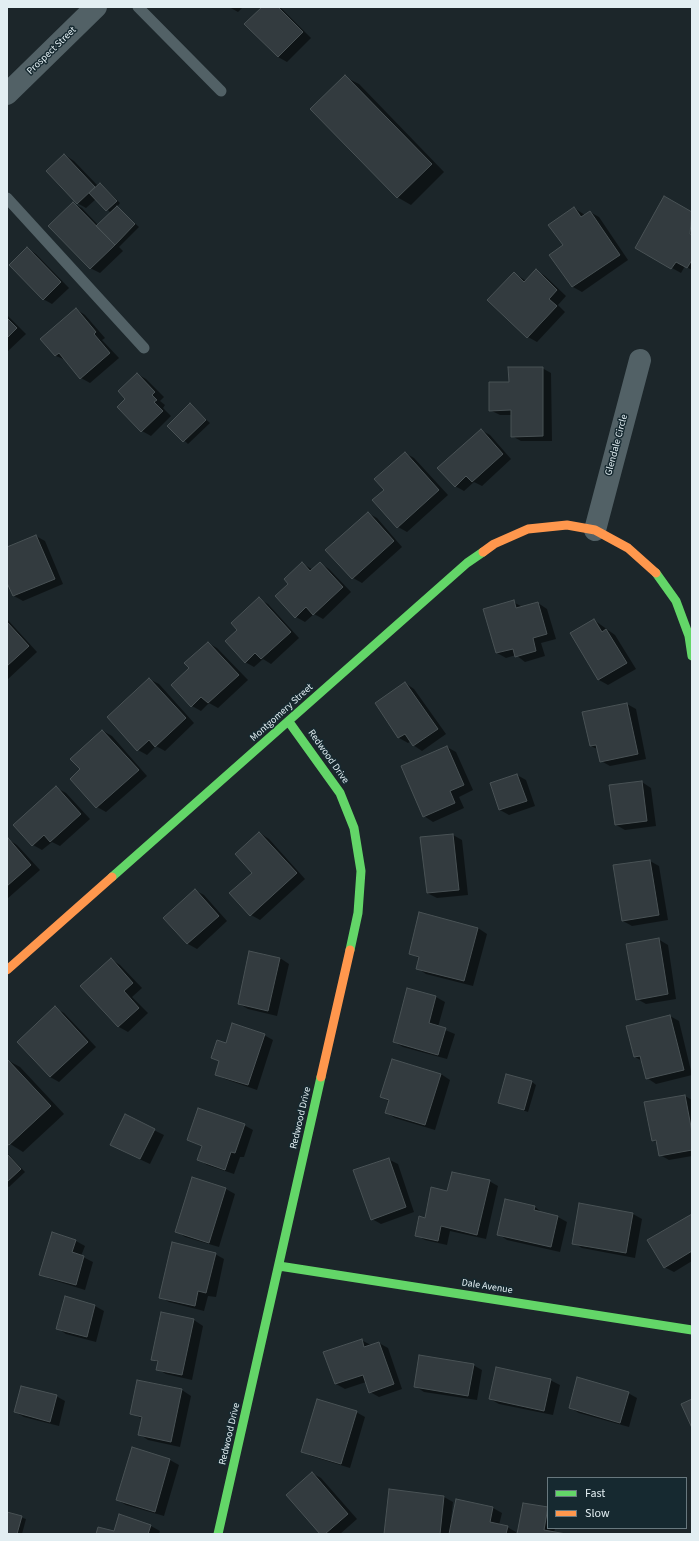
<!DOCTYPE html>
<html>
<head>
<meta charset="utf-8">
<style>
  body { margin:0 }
  #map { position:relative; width:699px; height:1541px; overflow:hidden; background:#1c262a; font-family:"Source Sans 3",sans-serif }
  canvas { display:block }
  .frame { position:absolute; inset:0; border:8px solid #e2eef2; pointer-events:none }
  .legend { position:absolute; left:547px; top:1477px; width:140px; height:52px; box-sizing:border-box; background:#162930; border:1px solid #68787e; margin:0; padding:5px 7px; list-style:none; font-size:12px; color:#e2eef2 }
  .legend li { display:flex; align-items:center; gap:8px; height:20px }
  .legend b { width:20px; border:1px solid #68787e }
</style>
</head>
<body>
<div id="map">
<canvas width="699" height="1541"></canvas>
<div class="frame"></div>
<ul class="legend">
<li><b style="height:5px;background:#63d668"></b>Fast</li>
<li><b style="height:5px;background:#ff974d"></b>Slow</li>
</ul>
</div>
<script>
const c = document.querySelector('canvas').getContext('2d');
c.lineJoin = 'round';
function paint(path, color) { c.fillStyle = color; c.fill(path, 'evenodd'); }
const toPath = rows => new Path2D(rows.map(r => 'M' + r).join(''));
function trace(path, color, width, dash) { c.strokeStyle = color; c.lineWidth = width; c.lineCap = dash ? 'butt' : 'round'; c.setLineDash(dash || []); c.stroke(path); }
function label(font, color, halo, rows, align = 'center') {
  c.font = font + ' "Source Sans 3",sans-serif'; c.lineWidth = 3; c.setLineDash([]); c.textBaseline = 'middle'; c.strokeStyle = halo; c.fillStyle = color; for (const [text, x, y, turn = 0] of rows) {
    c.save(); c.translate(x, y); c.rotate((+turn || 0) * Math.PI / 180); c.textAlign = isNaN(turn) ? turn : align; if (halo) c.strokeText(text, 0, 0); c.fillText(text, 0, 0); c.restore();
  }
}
const shadow = toPath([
  [229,7,243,7,238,12],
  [263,7,280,7,311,38,287,62,278,57],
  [345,77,359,84,444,172,411,205,397,197],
  [65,155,74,161,98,186,100,184,104,187,120,203,117,207,139,227,119,247,123,251,100,273,90,268,73,203,82,208,98,225,111,213,96,199,86,208,77,203],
  [665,197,692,213,692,270,685,266,681,273,636,248],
  [574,208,585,215,590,212,599,217,628,260,582,292,573,287,550,255,564,246],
  [27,248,36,254,69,288,52,304,43,299],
  [536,270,545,276,566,296,558,305,565,312,537,342,528,337,514,273,526,281],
  [76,309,85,315,105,338,102,340,119,358,90,383,81,378,66,360,56,356,42,339],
  [7,315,26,334,7,352],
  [542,368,551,373,552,441,521,441,512,436,512,415,500,415,490,410,510,383],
  [137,374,146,379,164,397,160,401,165,405,163,408,171,416,151,436,142,431,127,399],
  [190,405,210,423,188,444,169,426],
  [481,430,490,435,511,459,482,486,474,482,464,491,455,486],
  [405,453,414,458,448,495,407,532,398,527,386,490],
  [368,513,377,518,402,547,362,583,353,578],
  [36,536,45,541,63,584,23,601,14,596,7,581,7,548],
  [302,563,313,570,320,563,329,569,351,592,323,619,314,614,305,622,296,617],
  [259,599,268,604,299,638,271,664,263,659,254,667,245,662,238,630],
  [513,602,523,607,538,603,547,609,556,639,541,643,545,656,525,662,516,655,506,658,497,653],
  [7,619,37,652,7,680],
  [594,620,615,635,636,669,608,685,599,680,571,633],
  [208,643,217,648,248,680,218,708,209,703,201,711,192,706,190,668],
  [149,679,159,684,194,723,165,751,156,746,147,755,138,750],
  [405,683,414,689,446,734,422,751,413,745,411,741,408,743,399,738,376,704],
  [627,704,636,709,646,759,610,766,601,761,599,750,591,746],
  [103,731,112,736,147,776,106,812,97,807,81,770],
  [447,747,456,752,473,790,459,797,464,808,433,822,424,816],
  [517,775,526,780,535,806,509,815,500,810,491,784],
  [642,782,651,788,656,826,625,830,616,825],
  [57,788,66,793,90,819,60,846,52,842,42,850,33,845],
  [260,833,269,839,305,879,260,920,251,915,253,873],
  [453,835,462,840,468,895,437,898,427,893],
  [8,839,17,845,40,870,7,899],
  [650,861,659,866,668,920,632,926,623,921],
  [195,890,204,895,227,921,197,949,188,944,164,918],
  [478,928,487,934,473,986,426,974,417,968,420,959,410,953],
  [658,939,668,945,676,999,646,1004,637,999],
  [280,958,289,964,277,1016,248,1009,239,1004],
  [111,959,120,965,142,988,132,997,148,1013,128,1032,119,1027,82,986],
  [436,997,445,1002,438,1027,455,1034,447,1059,403,1047,394,1042],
  [55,1008,64,1013,96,1047,59,1082,50,1077,18,1042],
  [670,1016,679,1021,692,1075,656,1084,647,1078,642,1061,635,1057],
  [264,1035,273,1040,257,1090,225,1079,216,1074,220,1062,212,1058],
  [7,1060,20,1067,64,1114,23,1152,7,1142],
  [441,1074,450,1080,435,1130,395,1118,386,1113,390,1102,381,1097],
  [532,1082,536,1085,528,1112,499,1102],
  [685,1096,692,1100,692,1156,669,1160,660,1155,658,1143,652,1140],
  [125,1116,164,1135,150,1164,120,1150],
  [244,1125,253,1130,244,1157,240,1157,234,1174,207,1165,198,1159,203,1147,188,1140],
  [7,1153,25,1172,9,1187,7,1186],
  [388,1159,398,1164,414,1212,381,1224,372,1219],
  [193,1179,226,1189,235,1194,219,1247,185,1237,176,1231],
  [489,1181,498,1186,486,1239,450,1231,447,1245,425,1240,416,1235,425,1219,448,1192],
  [506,1201,535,1207,544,1214,558,1217,567,1222,560,1252,507,1240,498,1234],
  [580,1204,633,1214,642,1219,635,1258,582,1248,573,1243],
  [692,1215,692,1261,674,1272,664,1267],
  [76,1241,85,1246,81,1256,93,1262,85,1290,50,1279,41,1274],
  [215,1254,224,1259,216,1297,208,1296,204,1311,169,1302,160,1297],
  [65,1297,95,1306,104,1311,96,1342,66,1334,57,1328],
  [162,1314,194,1320,203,1326,192,1380,166,1374,157,1369,158,1363,152,1359],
  [361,1340,371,1345,379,1343,388,1348,402,1389,379,1397,370,1392,366,1382,345,1389,336,1384,325,1352],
  [473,1365,482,1370,477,1400,424,1392,415,1386],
  [550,1380,560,1385,553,1415,499,1404,490,1399],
  [138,1381,182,1390,191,1396,180,1447,148,1440,139,1434,142,1419,131,1413],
  [628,1393,637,1398,629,1427,579,1413,570,1408],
  [56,1396,65,1401,59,1426,24,1417,15,1412],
  [356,1412,365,1417,350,1468,311,1456,302,1451],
  [133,1448,170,1460,179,1465,164,1516,126,1505,117,1500],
  [312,1473,321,1478,357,1519,340,1534,322,1534],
  [444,1497,453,1502,451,1520,493,1508,502,1513,499,1525,507,1527,516,1532,516,1534,385,1534],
  [523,1504,548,1508,548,1528,555,1528,554,1533,560,1534,518,1534],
  [7,1513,26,1519,22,1534,7,1534],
  [151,1526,160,1531,159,1534,97,1534]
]);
const building = toPath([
  [262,7,278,7,303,32,278,57,244,24,262,7],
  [345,75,432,164,397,198,310,109,345,75],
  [64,154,95,187,77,204,46,171,64,154],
  [100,183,117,201,106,211,89,193,100,183],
  [664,196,692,212,690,234,692,235,692,260,687,268,676,262,671,269,635,248,664,196],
  [73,202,115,245,90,269,48,226,73,202],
  [117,206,135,224,115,245,96,226,117,206],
  [574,207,581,217,590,211,620,255,572,287,549,255,563,245,548,225,574,207],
  [27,247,61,282,43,300,9,265,27,247],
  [536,269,557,290,549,299,557,306,527,338,487,300,514,272,524,282,536,269],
  [76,308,96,332,94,334,110,353,80,379,59,353,55,356,40,339,76,308],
  [7,318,17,328,7,338,7,318],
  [508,367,543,367,543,436,511,437,511,410,489,411,489,382,509,382,508,367],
  [137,373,155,392,152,395,157,400,154,402,163,411,141,432,117,407,125,399,118,391,137,373],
  [190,403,206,420,183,442,167,426,190,403],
  [481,429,503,454,472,482,466,476,455,487,437,468,481,429],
  [405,452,439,490,397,528,372,500,384,490,374,479,405,452],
  [368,512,394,541,352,579,325,550,368,512],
  [36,535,55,579,13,596,7,583,7,547,36,535],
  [302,562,310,571,320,562,343,587,313,615,306,607,295,618,275,596,288,584,284,579,302,562],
  [259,597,291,632,261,659,255,653,245,663,225,641,237,630,231,623,259,597],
  [514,600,516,608,538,602,547,634,533,638,536,651,515,657,513,649,496,653,483,609,514,600],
  [594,619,602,632,606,629,627,663,598,680,570,633,594,619],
  [7,622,29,646,7,666,7,622],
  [208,642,239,675,208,703,201,697,191,707,171,685,189,668,184,663,208,642],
  [149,678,186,718,155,747,149,740,137,751,107,717,149,678],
  [405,682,438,729,413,746,405,734,398,738,375,703,405,682],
  [627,703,638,754,600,762,596,745,590,746,582,712,627,703],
  [102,730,139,770,96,808,70,779,80,769,70,759,102,730],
  [447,746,464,785,450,791,455,803,423,817,401,766,447,746],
  [517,774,527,801,499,810,490,783,517,774],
  [642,781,647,821,615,825,609,785,642,781],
  [56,786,81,814,50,842,44,835,32,846,13,825,56,786],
  [259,832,297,873,250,916,229,893,252,873,235,854,259,832],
  [453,834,459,890,427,893,420,837,453,834],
  [8,838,31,865,7,886,7,839,8,838],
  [650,860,659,915,622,921,613,865,650,860],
  [195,889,219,916,187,944,163,918,195,889],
  [419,912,478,928,464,981,416,969,419,957,409,954,419,912],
  [659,938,668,994,636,1000,626,944,659,938],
  [249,951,280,958,268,1011,238,1004,249,951],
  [111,958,133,983,124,991,139,1008,118,1027,80,986,111,958],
  [407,988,436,996,429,1023,446,1028,438,1055,393,1042,407,988],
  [55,1006,88,1042,50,1077,17,1042,55,1006],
  [670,1015,684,1070,646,1079,640,1056,634,1057,626,1026,670,1015],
  [232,1023,265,1034,248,1085,215,1075,219,1061,211,1058,217,1040,226,1043,232,1023],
  [7,1059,51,1106,9,1145,7,1144,7,1059],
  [392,1059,441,1074,425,1125,385,1113,389,1100,380,1097,392,1059],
  [506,1074,532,1081,524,1110,498,1103,506,1074],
  [685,1095,692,1132,692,1150,659,1156,656,1140,652,1141,644,1102,685,1095],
  [198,1108,245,1124,235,1153,231,1152,225,1170,197,1160,202,1146,187,1140,198,1108],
  [125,1114,155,1129,140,1159,110,1145,125,1114],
  [7,1154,21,1169,7,1182,7,1154],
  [389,1158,406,1207,371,1220,353,1170,389,1158],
  [452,1172,490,1180,477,1235,441,1226,438,1241,415,1236,419,1216,425,1218,431,1187,447,1191,452,1172],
  [192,1177,226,1188,209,1243,175,1232,192,1177],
  [505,1199,535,1206,534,1210,558,1216,551,1247,497,1235,505,1199],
  [579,1203,633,1213,626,1253,572,1244,579,1203],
  [692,1214,692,1251,664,1268,647,1240,692,1214],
  [52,1232,76,1240,72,1252,84,1256,76,1285,39,1275,52,1232],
  [172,1242,216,1253,206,1293,198,1291,195,1306,159,1298,172,1242],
  [65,1296,95,1305,87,1337,56,1329,65,1296],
  [161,1312,194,1319,182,1375,156,1370,158,1361,151,1360,161,1312],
  [362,1339,364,1347,379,1342,394,1384,369,1393,363,1375,335,1384,323,1352,362,1339],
  [419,1355,474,1364,468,1396,414,1387,419,1355],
  [496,1367,551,1379,544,1411,489,1399,496,1367],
  [577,1377,629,1392,620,1423,569,1408,577,1377],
  [137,1380,182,1389,171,1442,138,1435,142,1417,130,1414,137,1380],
  [21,1386,57,1395,50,1422,14,1412,21,1386],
  [317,1399,357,1411,341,1464,301,1452,317,1399],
  [692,1399,692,1428,681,1404,692,1399],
  [132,1447,170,1459,155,1512,116,1500,132,1447],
  [312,1472,348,1514,325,1534,320,1534,286,1495,312,1472],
  [389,1489,444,1496,440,1534,384,1534,389,1489],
  [456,1499,493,1507,490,1522,508,1526,506,1534,449,1534,456,1499],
  [523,1503,548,1507,544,1530,566,1534,517,1534,523,1503],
  [7,1512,22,1516,17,1534,7,1534,7,1512],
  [119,1514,151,1525,148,1534,96,1534,98,1527,114,1531,119,1514]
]);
const lane = toPath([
  [138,7,221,91],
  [7,198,144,348]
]);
const street = toPath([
  [7,94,96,7],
  [595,530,640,360]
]);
const fast = toPath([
  [656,573,676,601,689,636,692,656],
  [289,722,340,793,354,828,361,871,358,913,350,950],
  [112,877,467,563,483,552],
  [279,1266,692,1330],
  [218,1534,321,1077]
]);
const slow = toPath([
  [483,552,494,544,528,529,567,525,595,530,628,548,656,573],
  [7,970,112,877],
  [321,1077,350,950]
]);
const streetNames = [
  ["Prospect Street",52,51,-44],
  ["Glendale Circle",617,445,-75],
  ["Montgomery Street",282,713,-42],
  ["Redwood Drive",328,757,55],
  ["Redwood Drive",301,1118,-77],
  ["Dale Avenue",487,1287,9],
  ["Redwood Drive",230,1434,-77]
];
paint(shadow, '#0007');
paint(building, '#333b3f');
trace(building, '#495255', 1);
trace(lane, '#526166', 11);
trace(street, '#526166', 22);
trace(fast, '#63d668', 9);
trace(slow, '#ff974d', 9);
label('10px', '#e2eef2', '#162930', streetNames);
</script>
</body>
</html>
